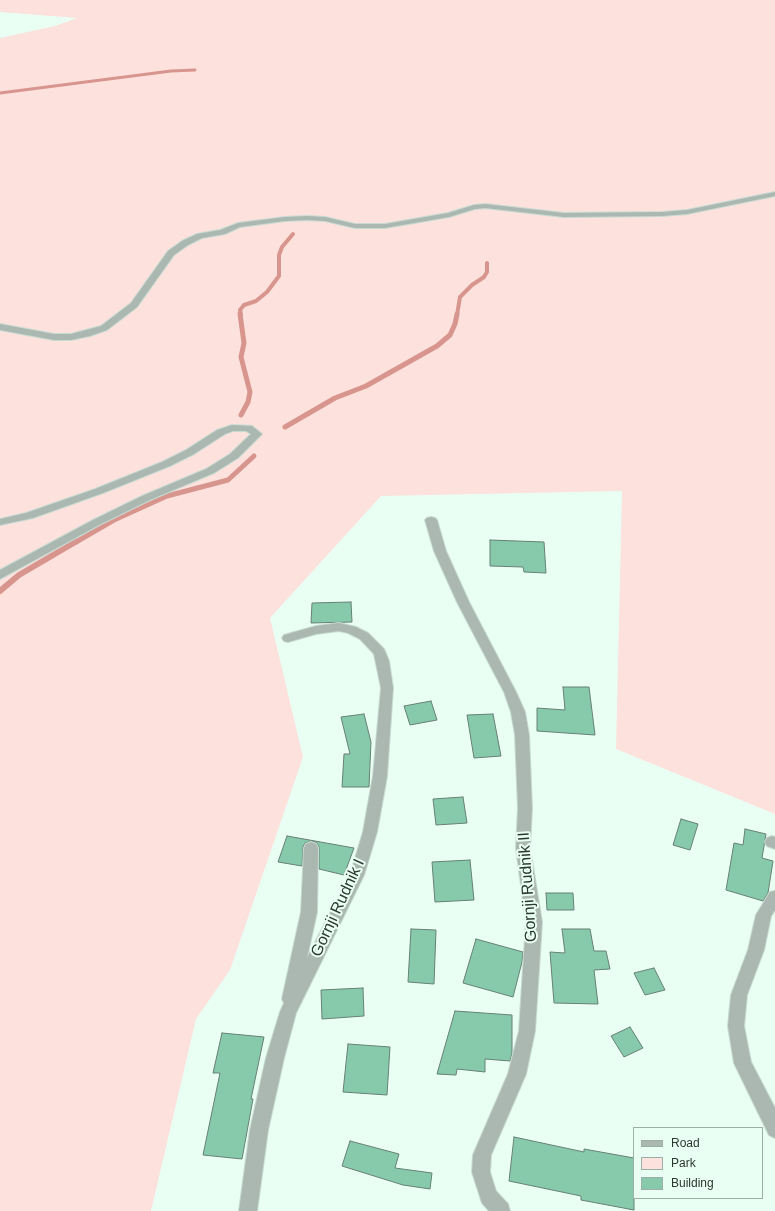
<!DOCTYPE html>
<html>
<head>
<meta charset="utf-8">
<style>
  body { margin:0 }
  #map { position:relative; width:775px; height:1211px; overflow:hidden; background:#e9fff4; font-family:Arial,sans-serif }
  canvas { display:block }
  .legend { position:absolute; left:633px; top:1127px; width:130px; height:72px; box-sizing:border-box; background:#e9fff4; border:1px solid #9dafa6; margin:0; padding:5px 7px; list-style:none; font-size:12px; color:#2c3731 }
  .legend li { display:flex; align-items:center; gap:8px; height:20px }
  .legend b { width:20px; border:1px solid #9dafa6 }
</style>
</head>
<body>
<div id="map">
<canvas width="775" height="1211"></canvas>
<ul class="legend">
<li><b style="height:5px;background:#abb7b1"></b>Road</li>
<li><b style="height:11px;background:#fce1dd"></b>Park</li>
<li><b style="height:11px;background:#86caab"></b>Building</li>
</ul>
</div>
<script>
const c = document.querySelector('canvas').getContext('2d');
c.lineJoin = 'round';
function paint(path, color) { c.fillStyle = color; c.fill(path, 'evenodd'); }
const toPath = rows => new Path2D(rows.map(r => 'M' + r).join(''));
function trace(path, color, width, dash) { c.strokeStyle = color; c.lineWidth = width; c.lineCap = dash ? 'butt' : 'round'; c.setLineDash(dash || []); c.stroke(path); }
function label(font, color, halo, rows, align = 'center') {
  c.font = font + ' Arial,sans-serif'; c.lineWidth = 4; c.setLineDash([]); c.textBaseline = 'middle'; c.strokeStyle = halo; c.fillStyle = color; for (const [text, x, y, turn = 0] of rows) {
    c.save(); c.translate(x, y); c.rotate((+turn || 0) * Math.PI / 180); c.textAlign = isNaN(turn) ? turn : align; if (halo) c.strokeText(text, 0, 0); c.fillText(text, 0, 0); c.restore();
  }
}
const green = toPath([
  [0,0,775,0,775,814,616,749,622,491,381,496,270,618,303,757,230,970,196,1019,151,1211,0,1211,0,38,55,26,77,18,0,12]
]);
const streamFar3 = toPath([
  [0,93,171,71,195,70]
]);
const streamFar2 = toPath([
  [241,315,240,310,244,305,256,301,267,292,279,276,279,255,282,247,293,234],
  [457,315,460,297,472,285,484,277,487,272,487,263]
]);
const streamFar1 = toPath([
  [240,314,244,343,241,357,250,392,248,402,241,415],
  [285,427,335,398,366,386,437,346,450,335,455,324,457,314],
  [76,542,114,520,167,496,228,480,254,456]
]);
const stream = toPath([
  [0,591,19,575,77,541]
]);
const building = toPath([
  [490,540,544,542,546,573,524,572,523,567,490,566,490,540],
  [351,602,352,622,311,623,312,603,351,602],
  [563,687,589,687,595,735,537,731,537,708,565,710,563,687],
  [431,701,437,720,410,725,404,706,431,701],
  [364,714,371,742,369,787,342,787,344,754,350,754,341,717,364,714],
  [493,714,501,756,474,758,467,715,493,714],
  [463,797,467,823,436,825,433,799,463,797],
  [681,819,698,824,690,850,673,845,681,819],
  [745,829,766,834,762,858,773,861,768,893,763,901,726,890,734,843,743,845,745,829],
  [287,836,354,848,344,875,319,869,319,847,317,843,312,841,305,843,303,847,302,866,278,862,287,836],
  [470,860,474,900,435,902,432,862,470,860],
  [546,893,573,893,574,910,547,910,546,893],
  [411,929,436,930,434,984,408,982,411,929],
  [562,929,590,929,594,951,606,951,610,969,594,970,598,1004,554,1003,550,952,565,953,562,929],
  [476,939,523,952,522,962,513,997,463,983,476,939],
  [654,968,665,990,645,995,634,973,654,968],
  [363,988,364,1016,322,1019,321,990,363,988],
  [455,1011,512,1015,512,1053,510,1061,485,1059,485,1072,457,1069,456,1075,437,1074,455,1011],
  [630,1027,643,1048,624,1057,611,1036,630,1027],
  [222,1033,264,1037,251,1099,253,1099,242,1159,203,1155,220,1073,213,1073,222,1033],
  [348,1044,390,1047,387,1095,343,1092,348,1044],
  [514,1137,584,1152,584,1149,634,1158,634,1210,581,1200,581,1196,509,1181,514,1137],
  [350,1141,399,1154,395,1168,432,1173,430,1189,403,1185,342,1166,350,1141]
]);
const minor = toPath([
  [775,192,775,196,687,214,662,216,564,217,485,208,475,209,449,217,385,228,355,228,325,221,307,220,285,221,240,227,225,234,202,238,188,245,174,255,137,307,107,330,90,336,71,340,54,340,0,330,0,324,54,334,71,334,101,326,131,303,168,251,182,241,197,234,220,230,238,223,285,217,307,216,325,217,355,224,385,224,448,213,474,205,485,204,564,213,662,212,687,210,775,192],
  [232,425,252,426,262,434,238,458,214,473,150,500,101,524,0,579,0,570,93,520,142,496,206,469,230,454,251,434,246,431,233,431,225,434,194,454,170,466,103,493,33,518,0,525,0,519,26,513,95,489,162,462,186,450,217,430,232,425],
  [431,517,435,518,437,520,446,551,469,602,516,692,525,712,529,735,532,808,530,848,542,922,535,1031,526,1074,491,1155,490,1172,496,1191,508,1204,510,1211,489,1211,482,1203,472,1172,473,1155,508,1074,519,1031,526,922,516,848,518,808,515,735,511,712,504,692,457,602,434,551,425,520,427,518,431,517],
  [339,623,356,627,368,633,384,649,389,661,393,688,387,776,377,832,364,875,296,1013,284,1058,268,1130,257,1211,239,1211,250,1130,266,1058,280,1012,284,1003,282,999,301,912,304,848,306,844,311,842,316,844,318,848,317,912,307,958,350,875,363,832,373,776,381,688,374,654,360,639,348,633,339,631,316,634,288,642,284,641,282,638,284,635,316,626,339,623],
  [772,836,775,837,775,849,767,846,765,842,767,838,772,836],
  [775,891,775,910,771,916,764,950,747,995,744,1026,751,1062,775,1108,775,1138,769,1135,734,1063,728,1026,731,995,748,950,756,915,770,892,775,891]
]);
const nearStreetnames = [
  ["Gornji Rudnik II",528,887,-94],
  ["Gornji Rudnik I",338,908,-65]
];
paint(green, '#fce1dd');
trace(streamFar3, '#d8958e', 3);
trace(streamFar2, '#d8958e', 4);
trace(streamFar1, '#d8958e', 5);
trace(stream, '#d8958e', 6);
paint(building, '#86caab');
trace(building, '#678074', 1);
trace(minor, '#c7dbd1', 2);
paint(minor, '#abb7b1');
label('16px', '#2c3731', '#e9fff4', nearStreetnames);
</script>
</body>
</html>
